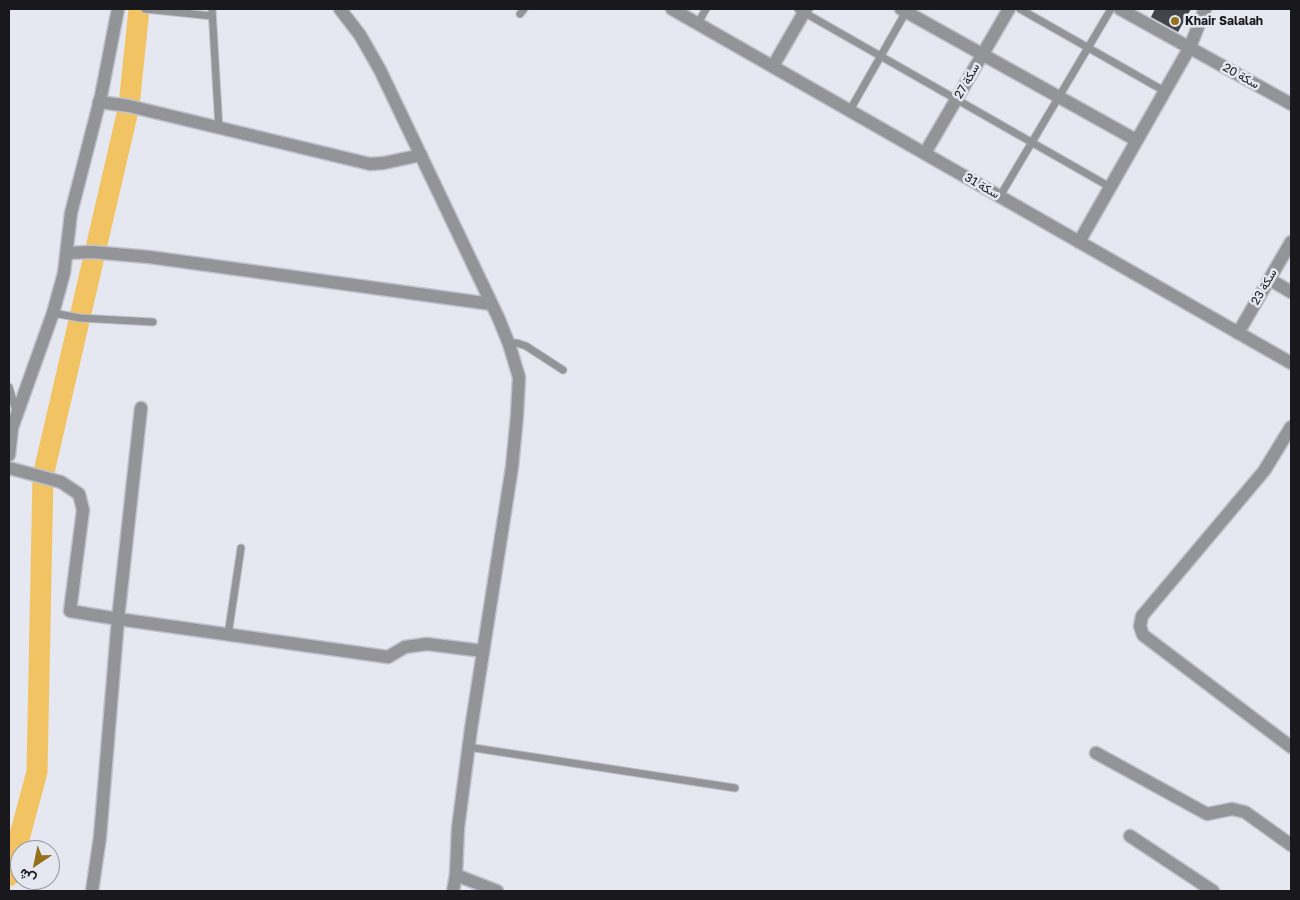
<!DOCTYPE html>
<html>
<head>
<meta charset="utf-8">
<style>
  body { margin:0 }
  #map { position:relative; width:1300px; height:900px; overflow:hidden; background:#e5e7f1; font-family:"Golos Text",Vazirmatn,sans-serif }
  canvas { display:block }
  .frame { position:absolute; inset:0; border:10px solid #19191d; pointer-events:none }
  .north { position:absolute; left:10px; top:840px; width:50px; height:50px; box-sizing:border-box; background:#e5e7f1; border:1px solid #93959c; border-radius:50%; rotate:214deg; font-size:14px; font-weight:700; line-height:20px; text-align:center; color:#19191d }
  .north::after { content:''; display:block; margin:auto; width:18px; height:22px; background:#96711a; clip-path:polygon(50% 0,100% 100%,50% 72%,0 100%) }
</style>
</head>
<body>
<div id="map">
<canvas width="1300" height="900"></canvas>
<div class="frame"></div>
<div class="north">ش</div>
</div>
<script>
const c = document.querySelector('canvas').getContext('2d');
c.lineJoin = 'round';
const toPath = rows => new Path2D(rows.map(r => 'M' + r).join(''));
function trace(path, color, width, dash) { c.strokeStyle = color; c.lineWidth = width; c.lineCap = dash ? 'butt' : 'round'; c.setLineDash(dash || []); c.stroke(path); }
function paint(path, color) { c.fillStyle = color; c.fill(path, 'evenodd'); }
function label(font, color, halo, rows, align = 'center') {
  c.font = font + ' "Golos Text",Vazirmatn,sans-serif'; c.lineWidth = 5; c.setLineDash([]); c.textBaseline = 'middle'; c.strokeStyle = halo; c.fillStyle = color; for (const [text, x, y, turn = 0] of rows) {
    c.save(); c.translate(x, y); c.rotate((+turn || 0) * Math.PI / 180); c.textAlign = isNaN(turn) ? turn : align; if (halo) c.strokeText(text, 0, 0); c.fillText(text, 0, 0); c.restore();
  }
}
const river = toPath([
  [9,876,37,772,43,476,129,106,139,9]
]);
const building = toPath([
  [1155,9,1191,9,1178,32,1151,17]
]);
const service = toPath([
  [145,9,212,16],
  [212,9,219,129],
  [798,9,1110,187],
  [1020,9,1166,92],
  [520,14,524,9],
  [698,23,706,9],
  [850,110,907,10],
  [1000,196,1111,9],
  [53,313,80,318,153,322],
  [509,344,517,343,526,346,563,370],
  [9,387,16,411],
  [228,635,241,548],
  [468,747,735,788]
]);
const minor = toPath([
  [901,9,1136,140],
  [1120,9,1291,104],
  [773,66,806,9],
  [99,102,129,106,370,164,384,163,421,155],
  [925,153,1009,9],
  [1079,242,1190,47,1205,9],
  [67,253,92,252,149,257,491,304],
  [1269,279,1291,292],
  [1238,333,1291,242],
  [1291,427,1264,471,1142,616,1140,626,1143,635,1291,747],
  [9,468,61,482,79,494,83,510,70,611,118,619,388,657,405,647,427,644,483,651],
  [1096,753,1207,814,1232,809,1245,812,1291,845],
  [1130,836,1213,891],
  [456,875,497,891],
  [92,891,100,837,118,619,141,408]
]);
const tertiary = toPath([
  [340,9,360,35,380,70,498,317,509,344,519,377,517,416,512,467,471,729,458,828,456,875,453,891],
  [672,9,1291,363],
  [9,455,12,428,53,313,64,273,71,213,101,96,118,9]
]);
const markers = [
  [1175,21,5,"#96711a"]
];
const poiNames = [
  ["Khair Salalah",1185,21]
];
const streetNames = [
  ["سكة 20",1241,76,29],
  ["سكة 27",967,81,-60],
  ["سكة 31",982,186,30],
  ["سكة 23",1264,287,-60]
];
trace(river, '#f1c363', 21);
paint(building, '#43444c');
trace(service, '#c0c2cb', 9);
trace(minor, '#c0c2cb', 15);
trace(tertiary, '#c0c2cb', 15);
trace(service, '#939498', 7);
trace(minor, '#939498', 12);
trace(tertiary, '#939498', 12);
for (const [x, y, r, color] of markers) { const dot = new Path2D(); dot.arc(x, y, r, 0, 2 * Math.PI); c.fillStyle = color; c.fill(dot); trace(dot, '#e5e7f1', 2); }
label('bold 12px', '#19191d', '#e5e7f1', poiNames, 'left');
label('12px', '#19191d', '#e5e7f1', streetNames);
</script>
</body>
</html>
